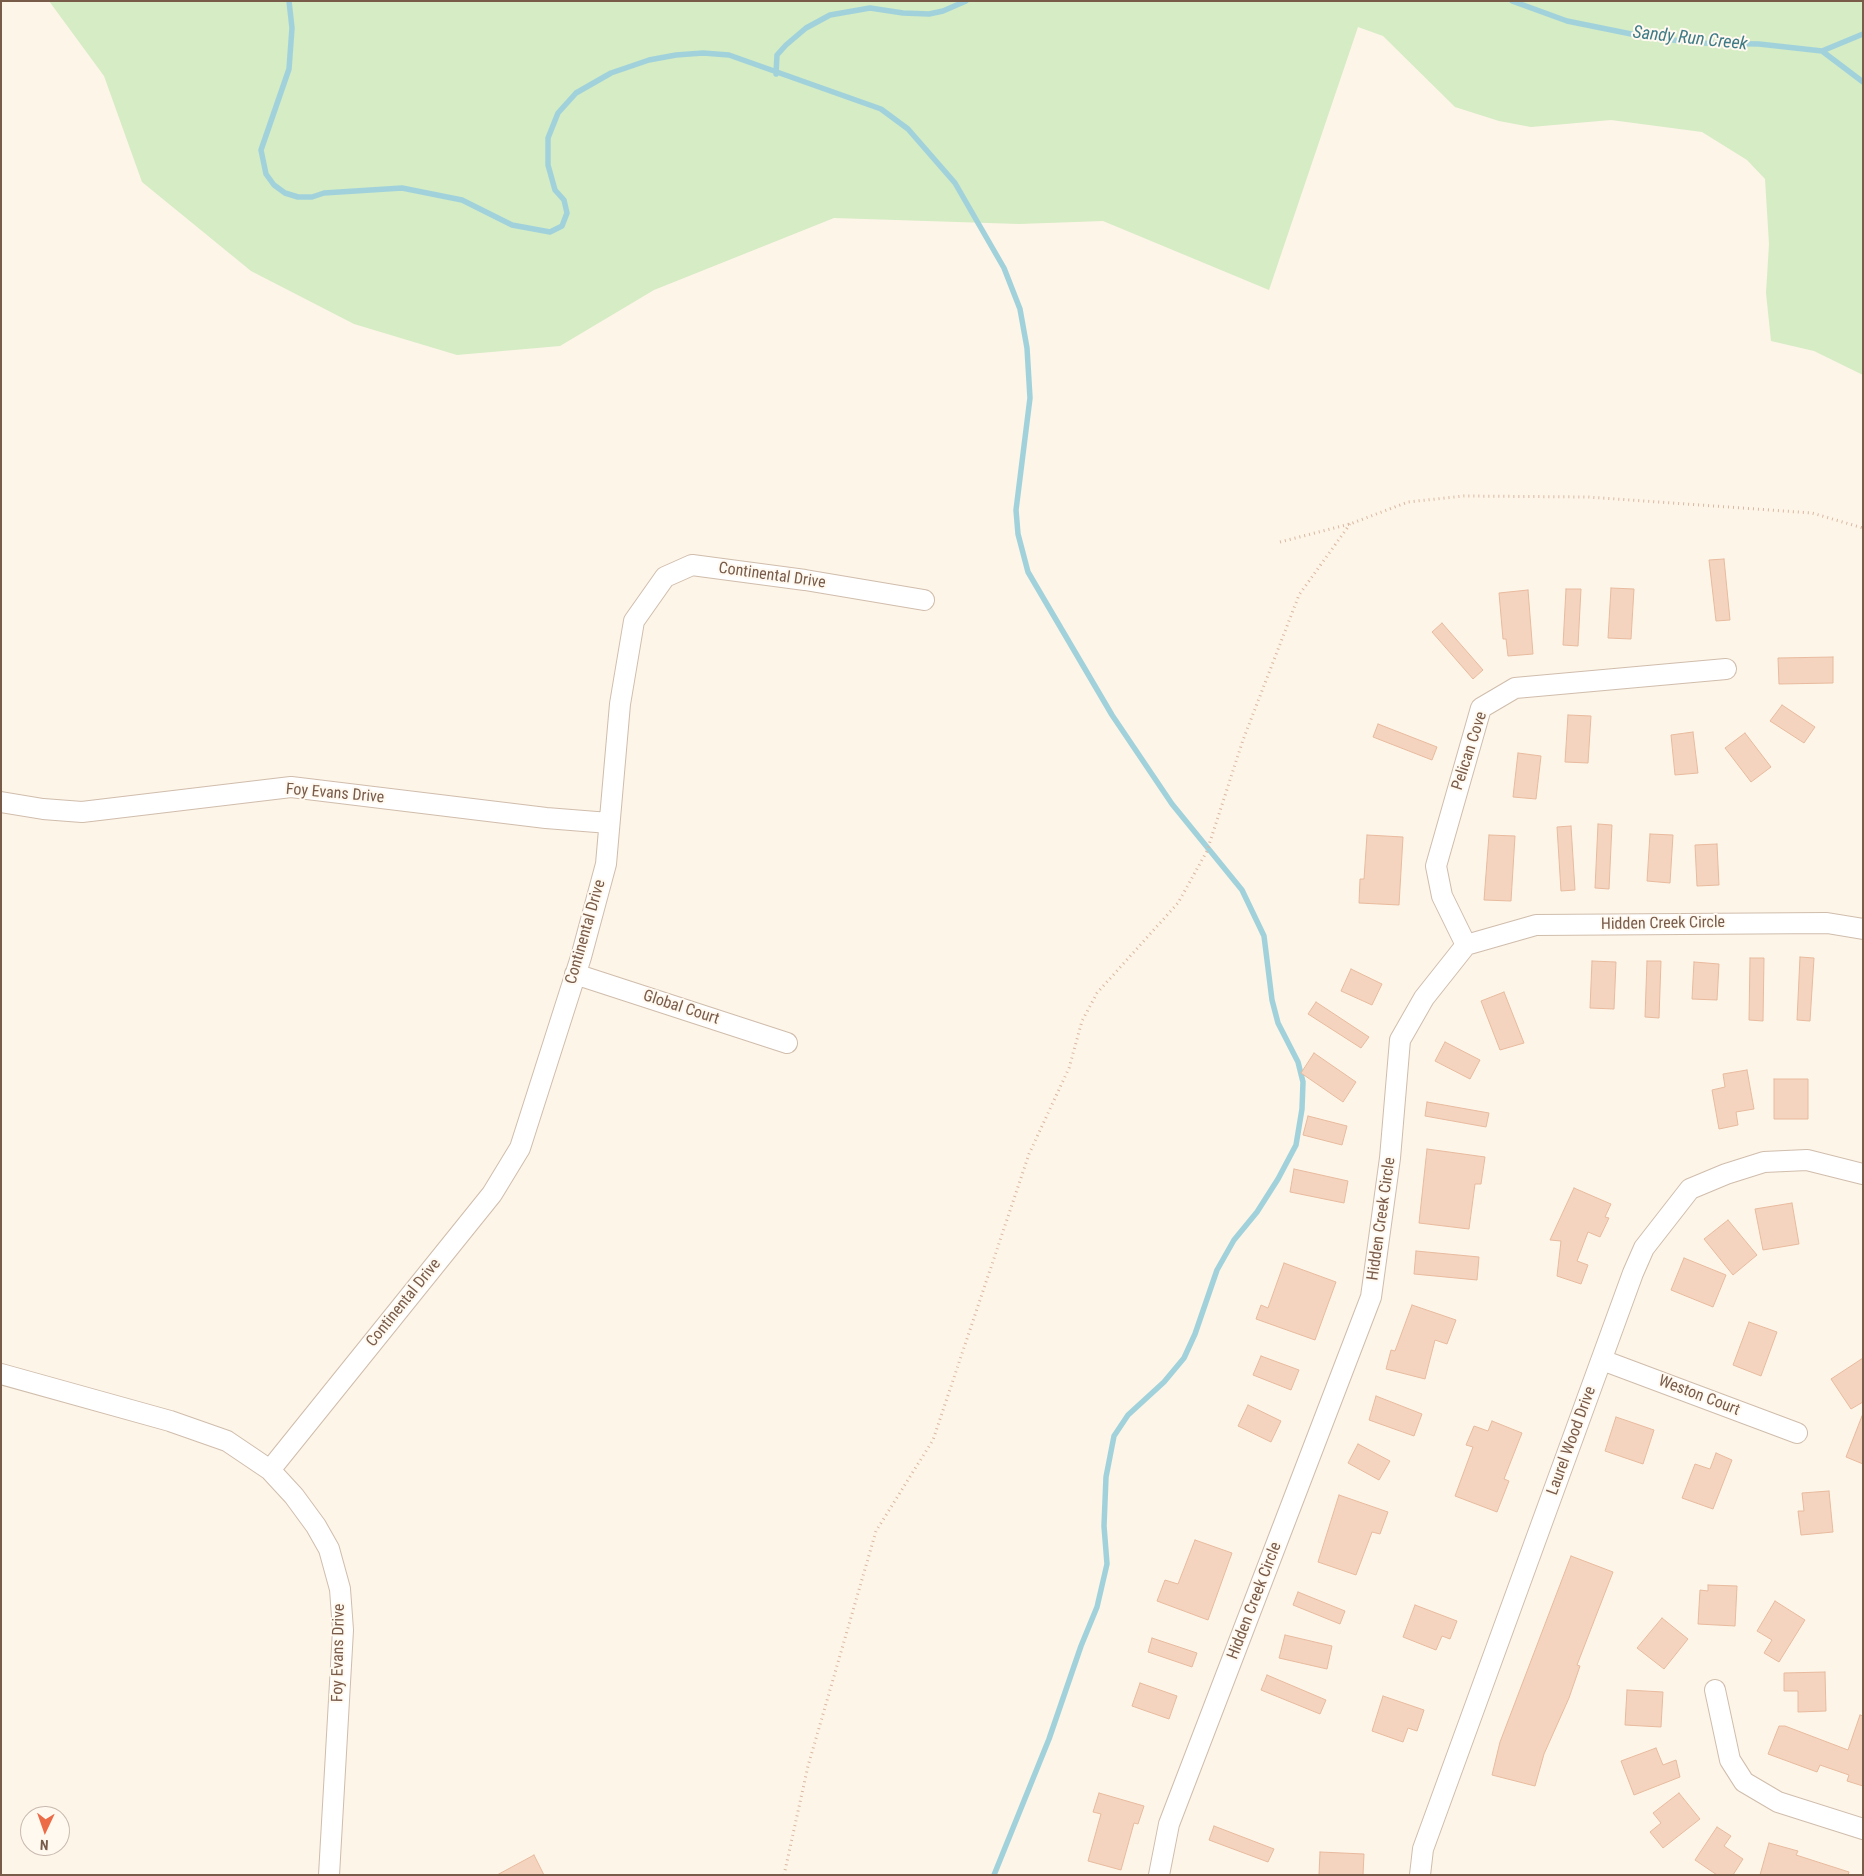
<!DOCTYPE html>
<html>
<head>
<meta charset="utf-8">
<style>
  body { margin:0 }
  #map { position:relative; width:1864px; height:1876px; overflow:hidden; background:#fdf5e8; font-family:"Roboto Condensed",sans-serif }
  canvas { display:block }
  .frame { position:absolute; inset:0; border:2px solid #795b4a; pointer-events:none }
  .north { position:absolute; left:20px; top:1806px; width:50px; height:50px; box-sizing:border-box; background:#fff9f0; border:1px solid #c9baae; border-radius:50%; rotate:183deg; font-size:14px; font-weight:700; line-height:20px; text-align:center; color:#795b4a }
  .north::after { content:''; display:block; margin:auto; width:18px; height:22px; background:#ec6c48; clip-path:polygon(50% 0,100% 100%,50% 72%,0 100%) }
</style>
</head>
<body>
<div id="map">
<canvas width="1864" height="1876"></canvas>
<div class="frame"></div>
<div class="north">N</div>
</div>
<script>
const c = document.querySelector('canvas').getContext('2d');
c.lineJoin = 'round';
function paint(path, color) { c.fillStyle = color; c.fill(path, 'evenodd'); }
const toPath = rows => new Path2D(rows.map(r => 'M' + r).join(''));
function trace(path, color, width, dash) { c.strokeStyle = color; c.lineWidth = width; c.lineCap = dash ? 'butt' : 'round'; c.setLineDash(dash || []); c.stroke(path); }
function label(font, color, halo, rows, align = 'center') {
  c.font = font + ' "Roboto Condensed",sans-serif'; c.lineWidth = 4; c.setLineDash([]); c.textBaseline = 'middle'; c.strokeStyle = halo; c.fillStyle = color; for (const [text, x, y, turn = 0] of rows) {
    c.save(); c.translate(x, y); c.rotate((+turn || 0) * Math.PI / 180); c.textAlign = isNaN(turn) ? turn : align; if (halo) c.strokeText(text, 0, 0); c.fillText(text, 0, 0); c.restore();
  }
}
const green = toPath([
  [49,1,1863,1,1863,375,1814,351,1771,341,1766,293,1769,244,1765,179,1747,160,1702,132,1611,120,1531,127,1499,121,1455,107,1383,36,1358,27,1269,290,1103,221,1019,224,834,218,654,290,560,346,457,355,354,324,251,271,142,182,104,76]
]);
const stream = toPath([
  [289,1,292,28,289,69,261,150,266,174,274,185,285,193,298,197,312,197,324,193,402,188,462,200,512,225,550,232,562,226,567,213,564,200,555,190,548,165,548,138,558,113,576,93,611,73,649,60,676,55,703,53,729,55,881,109,908,129,955,183,1004,268,1020,309,1027,348,1030,398,1016,510,1018,534,1028,572,1112,715,1172,804,1242,890,1264,936,1272,1000,1278,1023,1298,1062,1303,1082,1302,1109,1296,1145,1278,1179,1257,1212,1234,1240,1217,1270,1195,1334,1184,1358,1164,1382,1128,1415,1114,1436,1106,1477,1104,1526,1107,1564,1097,1607,1081,1646,1049,1739,994,1875],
  [1512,1,1567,21,1646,37,1700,43,1759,44,1822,51,1863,82],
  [1822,51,1863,34],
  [776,74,777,55,786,45,806,28,830,15,870,8,903,13,929,14,943,11,966,1]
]);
const building = toPath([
  [1724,559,1730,620,1716,621,1709,560,1724,559],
  [1611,588,1634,589,1631,639,1608,638,1611,588],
  [1566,589,1581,589,1578,646,1563,645,1566,589],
  [1528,590,1533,654,1508,656,1506,639,1503,639,1499,593,1528,590],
  [1442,623,1483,670,1473,679,1432,632,1442,623],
  [1833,657,1833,683,1779,684,1778,658,1833,657],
  [1782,705,1815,727,1804,743,1770,721,1782,705],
  [1568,715,1591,716,1588,763,1565,762,1568,715],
  [1378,724,1437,747,1432,760,1373,737,1378,724],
  [1693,732,1698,773,1675,775,1671,735,1693,732],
  [1745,733,1771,767,1751,782,1725,748,1745,733],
  [1518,753,1541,756,1536,799,1513,797,1518,753],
  [1598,824,1612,825,1609,889,1595,888,1598,824],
  [1571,826,1575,890,1561,891,1557,827,1571,826],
  [1650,834,1673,835,1670,883,1647,881,1650,834],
  [1367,835,1403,837,1399,905,1359,903,1360,879,1364,879,1367,835],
  [1489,835,1515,836,1511,901,1484,900,1489,835],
  [1717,844,1719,885,1697,886,1695,845,1717,844],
  [1800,957,1814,958,1810,1021,1797,1020,1800,957],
  [1750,958,1764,958,1763,1021,1749,1020,1750,958],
  [1592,961,1616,962,1614,1009,1590,1008,1592,961],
  [1647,961,1661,961,1659,1018,1645,1017,1647,961],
  [1694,962,1719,964,1717,1000,1692,999,1694,962],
  [1351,969,1382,984,1372,1005,1341,991,1351,969],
  [1504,992,1524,1043,1500,1050,1481,1001,1504,992],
  [1316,1002,1369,1037,1361,1048,1308,1014,1316,1002],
  [1445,1042,1480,1060,1470,1079,1435,1061,1445,1042],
  [1314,1053,1356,1082,1343,1102,1301,1073,1314,1053],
  [1747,1070,1754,1109,1736,1112,1738,1125,1719,1129,1712,1090,1725,1087,1723,1074,1747,1070],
  [1774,1079,1808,1079,1808,1119,1774,1119,1774,1079],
  [1427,1102,1489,1113,1486,1127,1425,1116,1427,1102],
  [1308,1116,1347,1126,1342,1145,1303,1135,1308,1116],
  [1427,1149,1485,1157,1481,1184,1475,1184,1469,1229,1419,1223,1427,1149],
  [1294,1169,1348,1181,1344,1203,1290,1192,1294,1169],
  [1574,1188,1611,1204,1605,1217,1609,1218,1600,1237,1588,1232,1577,1261,1588,1265,1581,1284,1557,1276,1561,1241,1550,1240,1574,1188],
  [1792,1203,1799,1244,1763,1250,1755,1209,1792,1203],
  [1728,1220,1757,1255,1733,1275,1704,1239,1728,1220],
  [1416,1251,1479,1257,1477,1280,1414,1274,1416,1251],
  [1684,1258,1726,1275,1713,1307,1671,1290,1684,1258],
  [1284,1263,1336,1282,1315,1340,1256,1319,1261,1305,1268,1308,1284,1263],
  [1412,1305,1456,1320,1447,1344,1435,1340,1425,1379,1386,1369,1391,1350,1395,1351,1412,1305],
  [1749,1322,1777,1332,1761,1376,1733,1365,1749,1322],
  [1261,1356,1299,1370,1291,1390,1253,1375,1261,1356],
  [1863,1358,1863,1402,1851,1409,1831,1379,1863,1358],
  [1376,1396,1422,1414,1414,1436,1369,1420,1376,1396],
  [1248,1405,1281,1421,1271,1442,1238,1426,1248,1405],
  [1862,1416,1863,1416,1863,1464,1846,1457,1862,1416],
  [1616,1417,1654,1430,1643,1464,1605,1451,1616,1417],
  [1492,1421,1522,1433,1504,1479,1509,1481,1497,1512,1455,1496,1473,1447,1466,1445,1474,1426,1488,1431,1492,1421],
  [1358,1444,1390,1461,1379,1480,1348,1463,1358,1444],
  [1716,1453,1732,1460,1713,1509,1682,1498,1695,1464,1710,1469,1716,1453],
  [1829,1491,1833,1532,1801,1535,1798,1511,1804,1511,1802,1493,1829,1491],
  [1339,1495,1388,1512,1380,1534,1372,1532,1356,1575,1318,1562,1339,1495],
  [1195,1540,1232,1553,1208,1620,1157,1601,1165,1580,1178,1584,1195,1540],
  [1571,1556,1613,1572,1577,1665,1580,1666,1569,1698,1544,1754,1535,1786,1492,1775,1500,1742,1571,1556],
  [1708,1585,1737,1586,1735,1626,1698,1624,1700,1590,1708,1591,1708,1585],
  [1298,1592,1345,1611,1340,1624,1293,1605,1298,1592],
  [1775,1601,1805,1620,1779,1662,1764,1653,1772,1640,1757,1631,1775,1601],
  [1415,1605,1457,1621,1450,1639,1442,1636,1436,1650,1403,1637,1415,1605],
  [1662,1618,1688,1639,1664,1669,1637,1648,1662,1618],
  [1285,1635,1332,1646,1327,1669,1279,1658,1285,1635],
  [1152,1638,1197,1653,1192,1667,1148,1652,1152,1638],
  [1825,1672,1826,1711,1798,1712,1798,1691,1784,1691,1784,1673,1825,1672],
  [1267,1675,1326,1700,1320,1714,1261,1690,1267,1675],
  [1140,1683,1177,1696,1169,1719,1132,1706,1140,1683],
  [1627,1690,1663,1692,1661,1727,1625,1725,1627,1690],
  [1383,1696,1424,1710,1417,1731,1408,1728,1403,1742,1372,1731,1383,1696],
  [1860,1715,1863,1716,1863,1786,1847,1781,1849,1775,1820,1765,1817,1772,1768,1754,1779,1726,1785,1726,1848,1750,1860,1715],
  [1656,1748,1663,1765,1676,1760,1680,1777,1634,1795,1621,1761,1656,1748],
  [1099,1793,1144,1806,1138,1824,1134,1823,1121,1870,1088,1861,1101,1814,1093,1812,1099,1793],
  [1679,1793,1700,1819,1663,1848,1650,1832,1661,1823,1653,1813,1679,1793],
  [1214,1826,1274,1849,1268,1862,1209,1840,1214,1826],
  [1717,1827,1731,1836,1724,1846,1743,1859,1733,1875,1717,1875,1695,1860,1717,1827],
  [1769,1843,1798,1851,1796,1855,1849,1872,1848,1875,1760,1875,1769,1843],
  [1320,1852,1364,1854,1363,1875,1319,1875,1320,1852],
  [534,1855,544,1875,497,1875,534,1855]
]);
const path = toPath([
  [1280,542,1350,524,1408,502,1464,496,1588,497,1812,513,1863,528],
  [784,1875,808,1766,876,1531,933,1440,1029,1154,1069,1068,1082,1021,1097,993,1178,903,1207,851,1243,740,1299,595,1350,524]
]);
const minor = toPath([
  [1,802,43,809,82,812,291,787,546,818,609,823],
  [1466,945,1442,896,1436,866,1481,708,1515,688,1726,669],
  [575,974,787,1043],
  [1602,1360,1797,1433],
  [1,1374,170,1421,227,1441,270,1470,294,1496,316,1526,329,1549,340,1589,343,1630,329,1875],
  [270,1470,492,1194,520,1148,581,957,606,864,620,704,634,621,665,577,692,565,805,580,924,600],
  [1715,1690,1730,1760,1744,1782,1778,1802,1863,1829],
  [1159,1875,1169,1824,1371,1297,1390,1158,1400,1040,1424,998,1466,945,1536,925,1827,923,1863,929],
  [1420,1875,1423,1849,1633,1273,1644,1248,1690,1189,1726,1174,1764,1162,1807,1160,1863,1174]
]);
const streetNames = [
  ["Continental Drive",772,576,8],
  ["Pelican Cove",1470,751,-72],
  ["Foy Evans Drive",335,794,5],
  ["Hidden Creek Circle",1663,924,-1],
  ["Continental Drive",586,932,-74],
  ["Global Court",681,1008,18],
  ["Hidden Creek Circle",1382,1219,-82],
  ["Continental Drive",404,1303,-51],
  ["Weston Court",1699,1396,21],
  ["Laurel Wood Drive",1572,1441,-70],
  ["Hidden Creek Circle",1255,1601,-69],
  ["Foy Evans Drive",339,1653,-89]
];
const waterNames = [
  ["Sandy Run Creek",1690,39,6]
];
paint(green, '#d5ecc5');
trace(stream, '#a1d2db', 5.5);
paint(building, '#f4d4be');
trace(building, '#e8ba9e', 1);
trace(minor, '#d0bdac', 22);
trace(path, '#dab7a1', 3, [1, 4]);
trace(minor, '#fff', 20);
label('16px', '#795b4a', '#fff9f0', streetNames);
label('italic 18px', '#3f7b87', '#fff9f0', waterNames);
</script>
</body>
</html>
